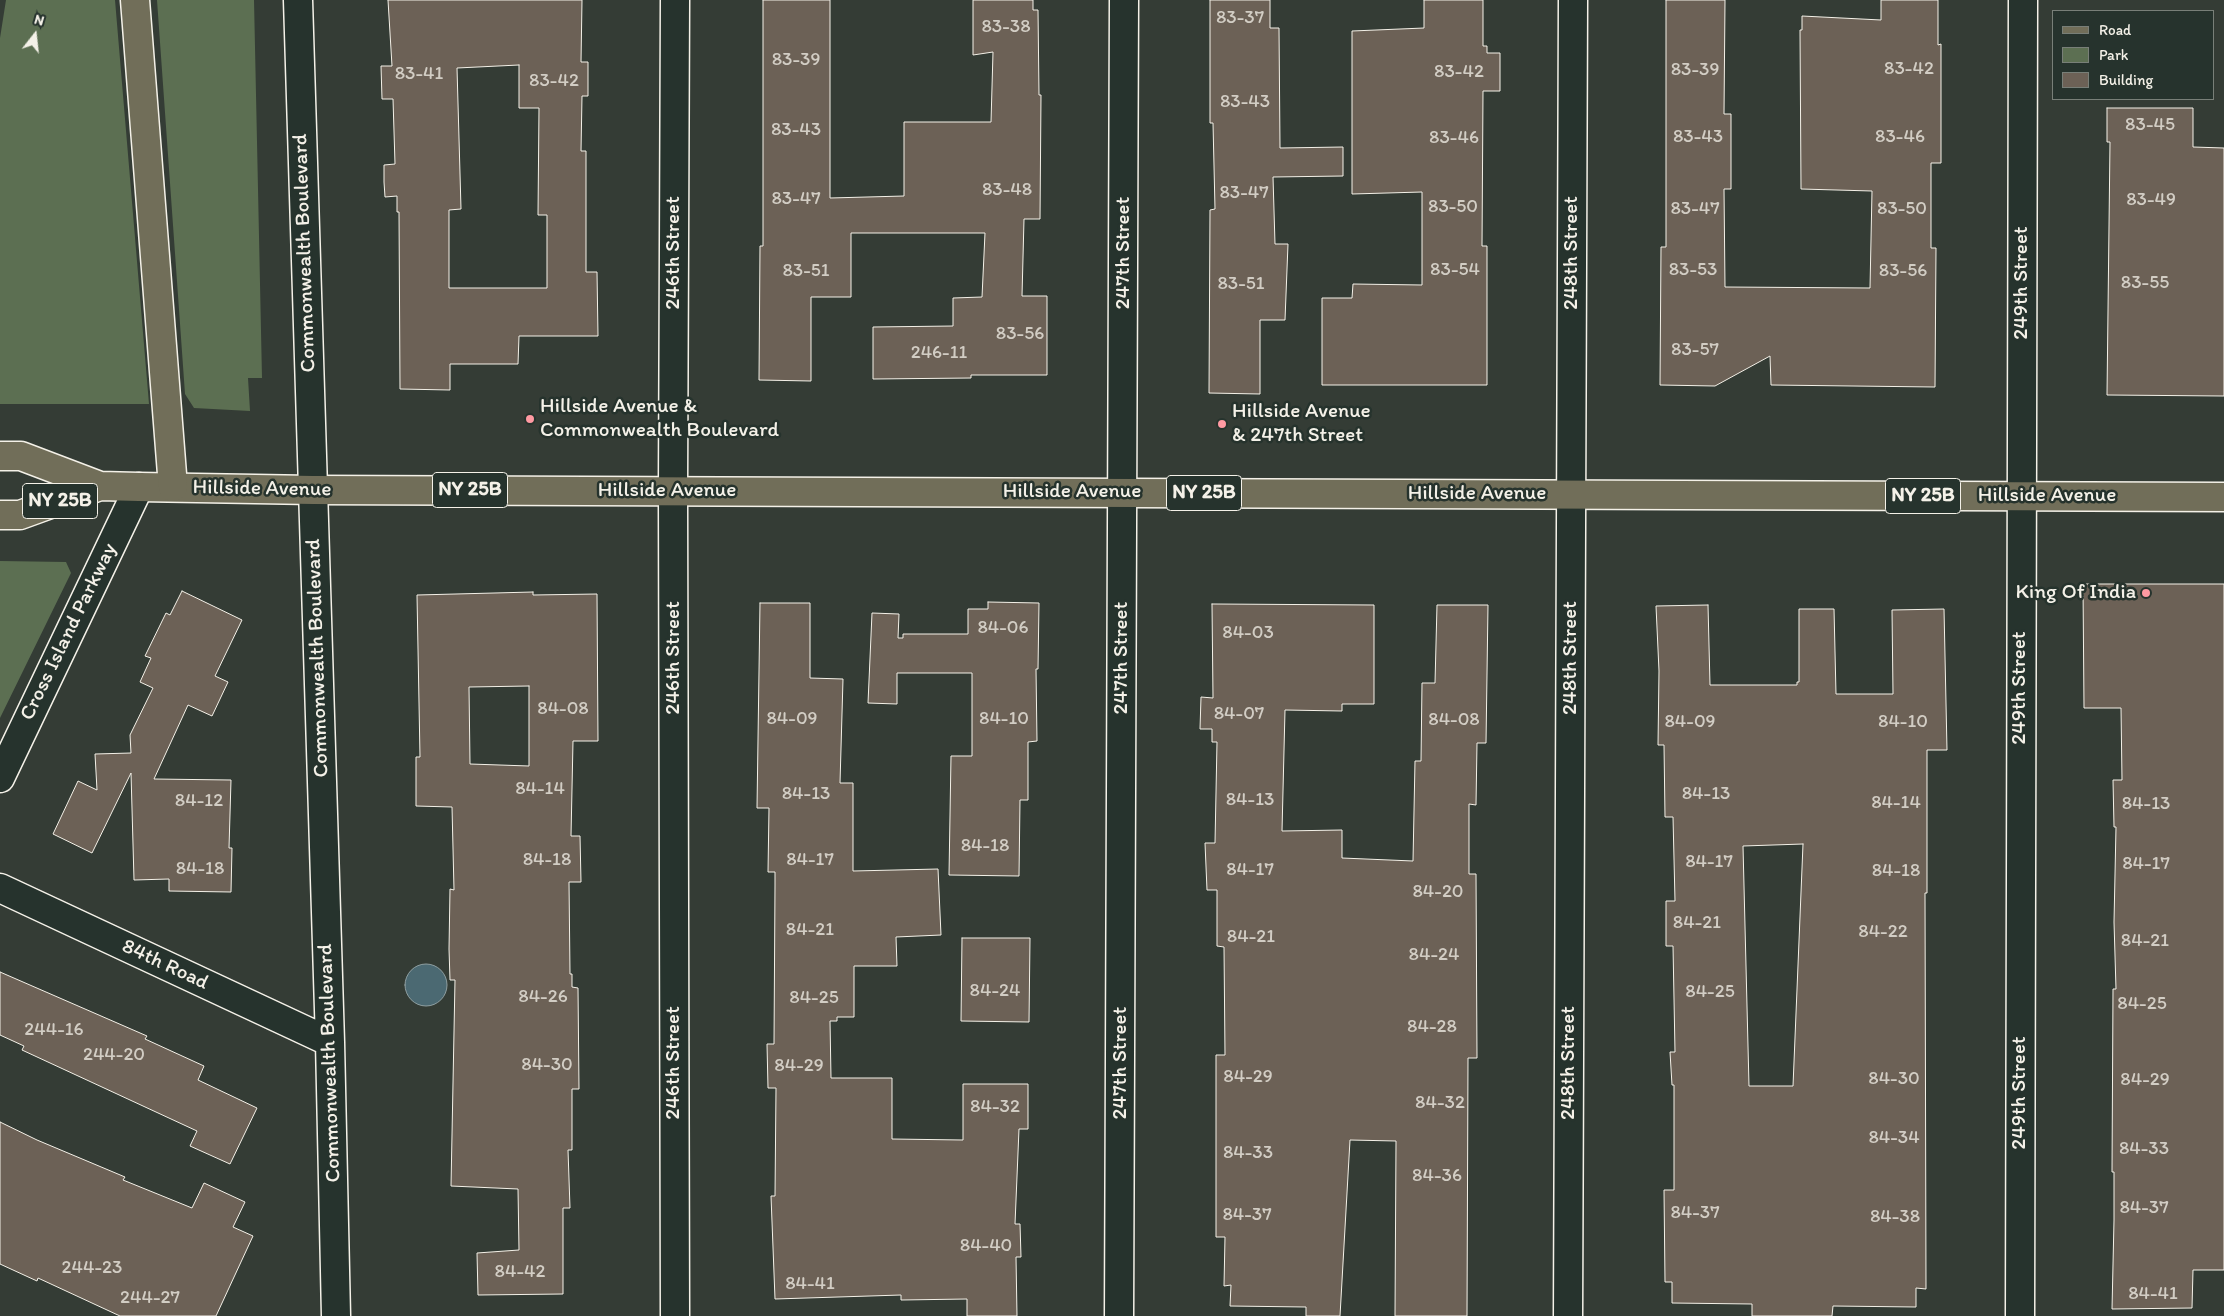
<!DOCTYPE html>
<html>
<head>
<meta charset="utf-8">
<style>
  body { margin:0 }
  #map { position:relative; width:2224px; height:1316px; overflow:hidden; background:#343c35; font-family:Itim,sans-serif }
  canvas { display:block }
  .legend { position:absolute; left:2052px; top:10px; width:162px; height:90px; box-sizing:border-box; background:#26332d; border:1px solid #787f78; margin:0; padding:6px 9px; list-style:none; font-size:15px; color:#f4f1e8 }
  .legend li { display:flex; align-items:center; gap:10px; height:25px }
  .legend b { width:25px; border:1px solid #787f78 }
  .north { position:absolute; left:10px; top:10px; width:50px; height:50px; -webkit-text-stroke:4px #26332d; paint-order:stroke; rotate:16deg; font-size:14px; font-weight:700; line-height:20px; text-align:center; color:#f4f1e8 }
  .north::after { content:''; display:block; margin:auto; width:18px; height:22px; background:#f4f1e8; clip-path:polygon(50% 0,100% 100%,50% 72%,0 100%) }
</style>
</head>
<body>
<div id="map">
<canvas width="2224" height="1316"></canvas>
<ul class="legend">
<li><b style="height:6px;background:#716e59"></b>Road</li>
<li><b style="height:14px;background:#5c6f52"></b>Park</li>
<li><b style="height:14px;background:#6c6156"></b>Building</li>
</ul>
<div class="north">N</div>
</div>
<script>
const c = document.querySelector('canvas').getContext('2d');
c.lineJoin = 'round';
function paint(path, color) { c.fillStyle = color; c.fill(path, 'evenodd'); }
const toPath = rows => new Path2D(rows.map(r => 'M' + r).join(''));
function trace(path, color, width, dash) { c.strokeStyle = color; c.lineWidth = width; c.lineCap = dash ? 'butt' : 'round'; c.setLineDash(dash || []); c.stroke(path); }
function label(font, color, halo, rows, align = 'center') {
  c.font = font + ' Itim,sans-serif'; c.lineWidth = 5; c.setLineDash([]); c.textBaseline = 'middle'; c.strokeStyle = halo; c.fillStyle = color; for (const [text, x, y, turn = 0] of rows) {
    c.save(); c.translate(x, y); c.rotate((+turn || 0) * Math.PI / 180); c.textAlign = isNaN(turn) ? turn : align; if (halo) c.strokeText(text, 0, 0); c.fillText(text, 0, 0); c.restore();
  }
}
const green = toPath([
  [6,0,115,0,149,404,0,404,0,38],
  [157,0,254,0,262,378,248,378,250,411,194,408,185,394],
  [0,561,66,562,71,573,0,718]
]);
const water = toPath([
  '405 985a21 21 0 1 1 42 0a21 21 0 1 1-42 0Z'
]);
const building = toPath([
  [388,0,582,0,581,62,588,62,588,96,582,96,581,151,586,151,586,272,597,272,598,336,519,336,518,364,450,364,450,390,400,389,399,212,397,212,397,196,385,197,384,182,384,165,395,164,393,99,382,99,381,66,392,66,388,0],
  [519,65,519,108,539,108,538,215,547,215,547,288,449,288,449,210,461,209,457,68,519,65],
  [763,0,830,0,830,198,904,196,904,122,991,122,993,52,973,55,973,0,1033,0,1033,10,1038,10,1039,95,1041,95,1040,219,1024,219,1022,296,1047,296,1047,375,971,375,971,378,873,379,873,327,953,326,953,298,982,297,985,233,851,233,851,297,811,297,811,381,759,380,760,246,763,246,763,0],
  [1210,0,1270,0,1270,28,1279,28,1280,148,1343,147,1343,176,1273,177,1275,244,1288,244,1285,320,1260,320,1260,394,1209,393,1210,210,1215,209,1213,123,1210,123,1210,0],
  [1424,0,1483,0,1483,46,1487,46,1487,53,1500,53,1500,91,1483,91,1482,246,1487,246,1487,385,1322,385,1322,298,1352,298,1353,284,1422,285,1422,192,1352,194,1352,31,1424,28,1424,0],
  [1666,0,1725,0,1724,114,1731,114,1731,189,1724,189,1725,287,1870,288,1872,191,1801,189,1800,30,1802,30,1802,16,1881,20,1881,0,1938,0,1938,45,1941,44,1941,163,1931,163,1931,248,1936,248,1935,387,1771,385,1770,356,1715,386,1660,385,1661,247,1666,247,1666,0],
  [2107,108,2193,108,2193,147,2224,148,2224,396,2107,395,2110,142,2107,142,2107,108],
  [2083,584,2224,584,2224,1270,2193,1270,2192,1308,2112,1309,2114,1220,2114,1172,2112,1172,2113,989,2116,989,2114,922,2116,827,2114,827,2113,780,2122,780,2121,708,2084,708,2083,584],
  [182,591,242,620,215,676,228,682,212,716,188,705,154,779,231,780,229,848,232,848,231,892,169,891,169,879,134,880,131,773,92,853,53,834,78,781,97,790,95,754,131,753,130,735,153,688,140,682,151,658,145,656,166,613,170,615,182,591],
  [533,592,533,595,597,594,598,741,573,741,571,836,580,836,581,882,569,882,570,974,572,974,572,987,578,988,579,1089,572,1089,572,1150,568,1150,570,1208,563,1208,563,1294,478,1295,477,1253,519,1250,518,1189,451,1186,455,980,450,980,449,949,450,889,454,890,452,807,416,806,416,757,420,757,417,595,533,592],
  [529,686,529,766,470,764,469,687,529,686],
  [988,602,1039,603,1038,669,1036,669,1037,741,1028,742,1028,800,1020,800,1019,876,949,875,951,756,972,756,972,673,897,673,897,704,868,703,872,613,899,614,898,638,903,638,903,634,968,634,968,609,988,609,988,602],
  [760,603,810,603,810,678,843,679,840,783,853,783,853,871,938,869,941,935,896,937,897,966,854,966,854,1017,837,1017,837,1021,830,1021,831,1078,892,1078,892,1139,963,1140,963,1084,1028,1084,1028,1129,1019,1129,1015,1224,1020,1224,1021,1257,1016,1257,1017,1316,967,1316,967,1299,901,1300,901,1295,775,1299,771,1196,775,1196,776,1088,768,1088,767,1044,774,1044,775,885,775,872,768,872,769,808,757,808,760,603],
  [1212,604,1374,605,1374,704,1342,704,1342,711,1285,710,1282,831,1342,830,1342,858,1413,861,1415,761,1421,761,1422,683,1435,683,1437,605,1488,605,1486,743,1477,743,1476,805,1469,804,1469,874,1476,874,1477,1058,1468,1058,1467,1316,1395,1316,1396,1141,1350,1140,1340,1316,1306,1316,1306,1307,1230,1306,1231,1285,1224,1286,1225,1237,1216,1237,1216,1055,1225,1055,1224,947,1217,946,1217,890,1207,890,1205,843,1215,843,1217,742,1212,742,1212,729,1200,729,1201,697,1213,698,1212,604],
  [1708,605,1710,685,1797,685,1797,682,1799,682,1799,609,1834,609,1836,694,1893,694,1892,610,1944,609,1947,750,1927,750,1927,893,1925,893,1926,1289,1916,1288,1916,1307,1833,1306,1832,1316,1752,1316,1752,1304,1672,1303,1672,1282,1665,1282,1664,1190,1674,1190,1674,1085,1672,1085,1670,1052,1675,1052,1673,946,1666,946,1666,901,1675,901,1673,817,1665,817,1664,745,1658,745,1659,671,1656,606,1708,605],
  [1803,844,1793,1086,1749,1086,1743,846,1803,844],
  [962,938,1030,938,1029,1022,961,1021,962,938],
  [0,972,147,1036,145,1039,204,1066,198,1080,257,1108,230,1164,190,1146,197,1131,22,1050,24,1046,0,1035,0,972],
  [0,1122,37,1140,125,1177,123,1180,192,1208,204,1183,245,1202,233,1227,253,1236,216,1316,120,1316,38,1278,37,1281,0,1264,0,1122]
]);
const minor = toPath([
  [298,0,330,1042,336,1316],
  [0,778,139,487],
  [0,888,330,1042],
  [675,1316,673,490,675,0],
  [1119,1316,1124,0],
  [1568,1316,1573,0],
  [2020,1316,2023,0]
]);
const major = toPath([
  [0,456,21,456,100,486,139,487,313,490,2224,497],
  [0,515,20,515,100,486]
]);
const highway = toPath([
  [135,0,173,487]
]);
const markers = [
  [530,419,5,"#ff9aa2"],
  [1222,424,5,"#ff9aa2"],
  [2146,593,5,"#ff9aa2"]
];
const numberNames = [
  ["83-37",1240,18],
  ["83-38",1006,27],
  ["83-39",796,60],
  ["83-42",1909,69],
  ["83-39",1695,70],
  ["83-42",1459,72],
  ["83-41",419,74],
  ["83-42",554,81],
  ["83-43",1245,102],
  ["83-45",2150,125],
  ["83-43",796,130],
  ["83-43",1698,137],
  ["83-46",1900,137],
  ["83-46",1454,138],
  ["83-48",1007,190],
  ["83-47",1244,193],
  ["83-47",796,199],
  ["83-49",2151,200],
  ["83-50",1453,207],
  ["83-47",1695,209],
  ["83-50",1902,209],
  ["83-54",1455,270],
  ["83-53",1693,270],
  ["83-51",806,271],
  ["83-56",1903,271],
  ["83-55",2145,283],
  ["83-51",1241,284],
  ["83-56",1020,334],
  ["83-57",1695,350],
  ["246-11",939,353],
  ["84-06",1003,628],
  ["84-03",1248,633],
  ["84-08",563,709],
  ["84-07",1239,714],
  ["84-09",792,719],
  ["84-10",1004,719],
  ["84-08",1454,720],
  ["84-09",1690,722],
  ["84-10",1903,722],
  ["84-14",540,789],
  ["84-13",806,794],
  ["84-13",1706,794],
  ["84-13",1250,800],
  ["84-12",199,801],
  ["84-14",1896,803],
  ["84-13",2146,804],
  ["84-18",985,846],
  ["84-18",547,860],
  ["84-17",810,860],
  ["84-17",1709,862],
  ["84-17",2146,864],
  ["84-18",200,869],
  ["84-17",1250,870],
  ["84-18",1896,871],
  ["84-20",1438,892],
  ["84-21",1697,923],
  ["84-21",810,930],
  ["84-22",1883,932],
  ["84-21",1251,937],
  ["84-21",2145,941],
  ["84-24",1434,955],
  ["84-24",995,991],
  ["84-25",1710,992],
  ["84-26",543,997],
  ["84-25",814,998],
  ["84-25",2142,1004],
  ["84-28",1432,1027],
  ["244-16",54,1030],
  ["244-20",114,1055],
  ["84-30",547,1065],
  ["84-29",799,1066],
  ["84-29",1248,1077],
  ["84-30",1894,1079],
  ["84-29",2145,1080],
  ["84-32",1440,1103],
  ["84-32",995,1107],
  ["84-34",1894,1138],
  ["84-33",2144,1149],
  ["84-33",1248,1153],
  ["84-36",1437,1176],
  ["84-37",2144,1208],
  ["84-37",1695,1213],
  ["84-37",1247,1215],
  ["84-38",1895,1217],
  ["84-40",986,1246],
  ["244-23",92,1268],
  ["84-42",520,1272],
  ["84-41",810,1284],
  ["84-41",2153,1294],
  ["244-27",150,1298]
];
const shields = [
  [470,490,75],
  [1204,493,75],
  [1923,496,75],
  [60,501,75]
];
const shieldNames = [
  ["NY 25B",470,490],
  ["NY 25B",1204,493],
  ["NY 25B",1923,496],
  ["NY 25B",60,501]
];
const streetNames = [
  ["Commonwealth Boulevard",305,253,-92],
  ["246th Street",674,253,-90],
  ["247th Street",1124,253,-90],
  ["248th Street",1572,253,-90],
  ["249th Street",2022,283,-90],
  ["Hillside Avenue",262,489,1],
  ["Hillside Avenue",667,491],
  ["Hillside Avenue",1072,492],
  ["Hillside Avenue",1477,494],
  ["Hillside Avenue",2047,496],
  ["Cross Island Parkway",69,632,-64],
  ["Commonwealth Boulevard",318,658,-92],
  ["246th Street",674,658,-90],
  ["247th Street",1122,658,-90],
  ["248th Street",1571,658,-90],
  ["249th Street",2020,688,-90],
  ["84th Road",165,965,25],
  ["Commonwealth Boulevard",330,1063,-92],
  ["246th Street",674,1063,-90],
  ["247th Street",1121,1063,-90],
  ["248th Street",1569,1063,-90],
  ["249th Street",2020,1093,-90]
];
const poiNames = [
  ["Hillside Avenue &",540,407],
  ["Commonwealth Boulevard",540,431],
  ["Hillside Avenue",1232,412],
  ["& 247th Street",1232,436],
  ["King Of India",2136,593,"right"]
];
paint(green, '#5c6f52');
paint(water, '#4b6972');
trace(water, '#8f9fa1', 1);
paint(building, '#6c6156');
trace(building, '#f4f1e8', 1);
trace(minor, '#f4f1e8', 31);
trace(major, '#f4f1e8', 31);
trace(highway, '#f4f1e8', 31);
trace(minor, '#26332d', 28);
trace(major, '#716e59', 28);
trace(highway, '#716e59', 28);
for (const [x, y, r, color] of markers) { const dot = new Path2D(); dot.arc(x, y, r, 0, 2 * Math.PI); c.fillStyle = color; c.fill(dot); trace(dot, '#26332d', 2); }
label('19px', '#d2cdc4', null, numberNames);
for (const [x, y, w] of shields) { const box = new Path2D(); box.roundRect(x - w / 2, y - 17.5, w, 35, 4); c.fillStyle = '#26332d'; c.fill(box); trace(box, '#f4f1e8', 1); }
label('bold 20px', '#f4f1e8', null, shieldNames);
label('21px', '#f4f1e8', '#26332d', streetNames);
label('21px', '#f4f1e8', '#26332d', poiNames, 'left');
</script>
</body>
</html>
